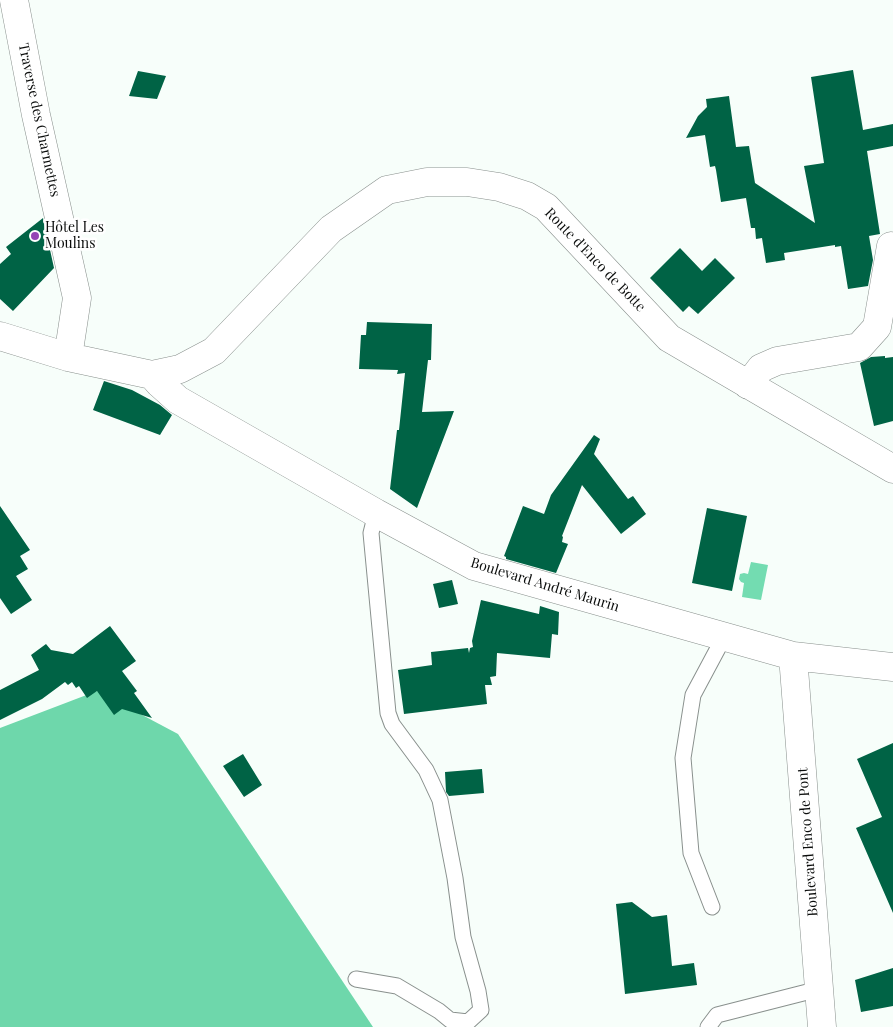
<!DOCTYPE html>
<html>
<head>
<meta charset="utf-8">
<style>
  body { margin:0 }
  canvas { display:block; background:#f7fefa }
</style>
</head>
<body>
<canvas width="893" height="1027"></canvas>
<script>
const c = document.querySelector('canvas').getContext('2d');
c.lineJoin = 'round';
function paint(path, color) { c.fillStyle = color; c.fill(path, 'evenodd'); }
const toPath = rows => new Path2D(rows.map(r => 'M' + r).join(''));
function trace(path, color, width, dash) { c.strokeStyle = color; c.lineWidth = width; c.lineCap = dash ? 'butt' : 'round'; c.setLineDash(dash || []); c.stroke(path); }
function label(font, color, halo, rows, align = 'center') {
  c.font = font + ' "Playfair Display",serif'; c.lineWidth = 5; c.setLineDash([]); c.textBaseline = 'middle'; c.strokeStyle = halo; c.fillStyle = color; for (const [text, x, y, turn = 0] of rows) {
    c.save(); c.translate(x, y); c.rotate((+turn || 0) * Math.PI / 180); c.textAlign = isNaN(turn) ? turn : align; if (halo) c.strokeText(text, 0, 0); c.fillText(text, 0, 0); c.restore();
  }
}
const forest = toPath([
  [97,691,178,734,373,1027,0,1027,0,728]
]);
const water = toPath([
  [751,562,768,565,761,600,742,597,744,583,741,582,739,579,740,574,744,573,748,574]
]);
const building = toPath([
  [853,70,863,130,893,124,893,146,867,151,880,234,869,236,873,260,868,286,848,289,841,246,835,247,835,245,784,253,785,260,766,263,762,238,756,239,755,228,751,228,746,198,721,202,716,170,715,166,710,167,705,135,686,138,698,116,707,107,706,99,729,96,736,147,749,146,755,183,815,223,804,166,824,163,811,77],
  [138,71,166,76,157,99,129,96],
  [43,218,54,268,13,311,0,299,0,264,11,254,6,247],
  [680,248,702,271,715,258,735,278,698,314,689,306,683,312,650,278],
  [367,322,432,324,431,360,428,360,422,412,454,411,417,508,390,489,397,430,399,430,405,373,397,374,398,370,359,369,361,335,366,335],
  [885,356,885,358,893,357,893,421,874,426,860,363,871,357],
  [104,381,132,390,160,405,172,415,160,435,93,410],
  [594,435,600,439,594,454,628,499,633,496,646,514,621,534,582,485,562,536,563,537,562,542,568,544,556,573,506,559,506,557,504,556,523,506,544,514,551,495],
  [0,506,30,550,20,556,28,569,16,576,32,600,11,614,0,598],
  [707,508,747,516,732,591,692,583],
  [452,580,458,604,439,608,433,584],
  [481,600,539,614,540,606,559,612,558,635,552,634,550,658,497,653,496,676,490,677,492,685,485,685,487,704,404,714,398,670,432,665,431,652,468,648,469,653,470,648,473,647,472,641],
  [110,626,136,661,122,671,137,691,134,693,152,718,122,709,114,715,97,691,87,698,79,686,76,688,72,682,68,685,65,682,42,699,0,720,0,690,39,670,31,655,46,644,51,650,73,654],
  [893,743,893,913,856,828,882,817,857,759],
  [243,754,262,785,244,797,223,766],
  [482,769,484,793,449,796,446,792,445,772],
  [632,902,652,917,667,915,672,966,694,963,697,985,625,994,616,904],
  [893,968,893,1006,861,1012,855,980]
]);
const service = toPath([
  [712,907,691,853,683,758,693,695,724,637],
  [356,979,397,986,439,1011,450,1020,468,1022,481,1010,478,991,463,937,455,878,440,800,426,770,392,724,388,713,371,533,376,513],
  [708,1027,717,1015,819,989]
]);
const minor = toPath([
  [14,0,36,115,77,298,68,357],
  [0,336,68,357,152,375,180,369,214,351,331,229,387,190,427,182,467,182,499,187,527,196,546,207,669,338,893,469],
  [152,375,159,383,178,400,376,513,474,566,793,656,893,667],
  [748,385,761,368,777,361,859,347,877,327,891,246],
  [793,656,822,1027]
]);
const markers = [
  [35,236,5,"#9444b5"]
];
const streetNames = [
  ["Traverse des Charmettes",39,120,78],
  ["Route d'Enco de Botte",595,260,46],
  ["Boulevard André Maurin",545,585,17],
  ["Boulevard Enco de Pont",808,842,-94]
];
const poiNames = [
  ["Hôtel Les",45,228],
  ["Moulins",45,244]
];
paint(forest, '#6ed7ab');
paint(water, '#73dcb1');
paint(building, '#006345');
trace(service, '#89908d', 17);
trace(minor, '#89908d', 29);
trace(service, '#fff', 15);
trace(minor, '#fff', 28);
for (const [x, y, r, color] of markers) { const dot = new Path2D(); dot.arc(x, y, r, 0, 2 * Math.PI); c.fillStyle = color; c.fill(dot); trace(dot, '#fff', 2); }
label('14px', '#0b0d0c', '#fff', streetNames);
label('14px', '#0b0d0c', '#fff', poiNames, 'left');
</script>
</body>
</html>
